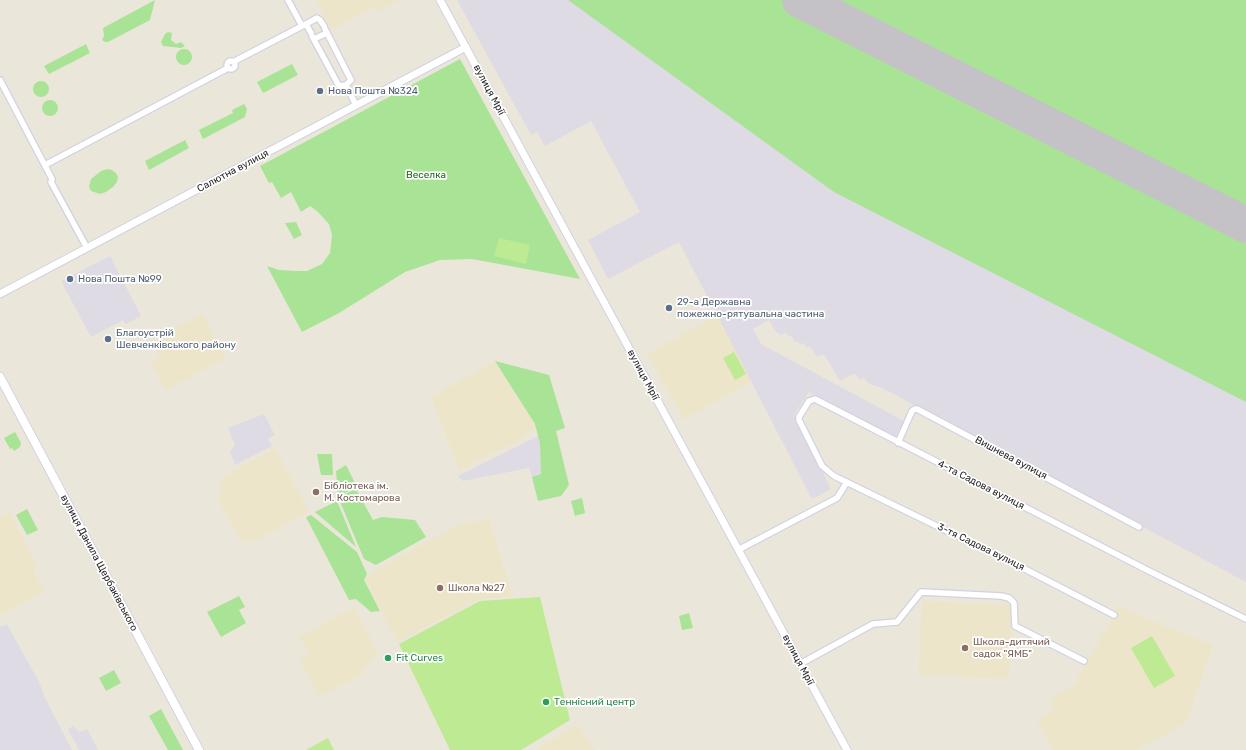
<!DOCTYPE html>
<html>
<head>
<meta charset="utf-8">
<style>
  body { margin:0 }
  canvas { display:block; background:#ebe6da }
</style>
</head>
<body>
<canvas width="1246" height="750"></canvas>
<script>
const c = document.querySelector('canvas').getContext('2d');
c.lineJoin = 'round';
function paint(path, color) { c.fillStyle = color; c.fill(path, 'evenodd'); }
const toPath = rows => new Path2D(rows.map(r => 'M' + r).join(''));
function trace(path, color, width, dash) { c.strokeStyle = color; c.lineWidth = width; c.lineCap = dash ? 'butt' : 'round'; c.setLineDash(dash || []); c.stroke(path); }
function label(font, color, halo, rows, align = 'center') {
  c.font = font + ' Rubik,sans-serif'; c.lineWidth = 3.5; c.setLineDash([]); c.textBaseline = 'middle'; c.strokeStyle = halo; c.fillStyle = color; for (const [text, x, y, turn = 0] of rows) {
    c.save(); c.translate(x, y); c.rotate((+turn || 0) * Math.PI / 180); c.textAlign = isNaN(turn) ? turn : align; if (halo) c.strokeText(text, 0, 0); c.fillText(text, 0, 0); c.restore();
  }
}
const industrial = toPath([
  [457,0,1246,0,1246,582,916,406,884,389,868,383,864,378,860,380,856,374,853,374,840,381,824,354,817,357,810,346,807,348,804,343,802,344,794,341,792,336,789,337,786,332,781,335,776,332,769,320,753,329,761,344,904,421,895,438,809,392,794,415,831,489,812,499,679,242,608,279,588,240,640,212,591,121,545,146,537,132,531,135],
  [110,256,141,316,126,324,123,320,91,337,61,281],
  [264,414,275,435,268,439,272,446,235,465,230,452,235,445,228,428],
  [538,436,540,444,541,474,532,477,529,468,463,481,458,476],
  [7,624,39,682,46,700,72,750,0,750,0,627],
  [73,726,79,732,87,729,98,750,79,750,68,729]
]);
const education = toPath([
  [316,0,400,0,378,12,375,7,331,30],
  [202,314,226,358,166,390,150,363,160,358,150,341],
  [717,315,751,382,684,419,647,354],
  [495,361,535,424,536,429,513,444,490,454,465,468,459,470,431,397],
  [275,448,309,512,251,543,243,541,240,540,218,501,219,498,223,496,219,487,224,476],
  [10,512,36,563,34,571,44,592,0,615,0,517],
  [489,519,513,597,480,599,397,642,365,579,385,564,460,524],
  [922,601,1012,605,1009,679,918,675],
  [1119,606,1145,618,1213,645,1186,723,1137,750,1053,750,1038,723,1038,719,1054,710,1049,702,1050,699,1073,686],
  [354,607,378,652,361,675,320,697,299,660,309,655,299,637],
  [577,724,595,750,536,750]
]);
const green = toPath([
  [155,0,150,20,108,42,105,42,102,40,104,36,103,28],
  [568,0,1246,0,1246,402,834,192],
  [168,32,172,33,171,40,176,44,181,42,185,46,181,48,163,46,161,42,165,34],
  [86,44,90,53,49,74,44,66],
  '176 57a8 8 0 1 1 16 0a8 8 0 1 1-16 0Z',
  [460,59,580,279,472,259,440,260,405,272,339,313,302,332,267,266,279,270,296,271,307,271,322,264,330,253,332,235,329,224,318,212,310,206,301,212,291,192,281,198,272,182,269,183,260,166],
  [292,64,298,75,263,93,257,82],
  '33 89a8 8 0 1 1 16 0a8 8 0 1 1-16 0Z',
  '42 108a8 8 0 1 1 16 0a8 8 0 1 1-16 0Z',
  [244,104,247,109,245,117,203,139,199,130,233,113,232,110],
  [185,140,189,148,149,170,145,161],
  [107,169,112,170,116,173,118,177,117,182,113,187,106,192,100,194,91,191,89,187,91,179,101,171],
  [296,222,302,235,294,239,285,223],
  [495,361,549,375,565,428,556,431,569,485,561,496,538,501,532,477,541,474,540,444,535,424],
  [15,432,21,443,20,447,14,451,12,448,10,449,4,438],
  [317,454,332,454,333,475,321,475],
  [346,465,357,487,338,496,336,471],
  [356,489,373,520,382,517,415,520,426,537,376,565,364,559,338,497],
  [582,498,585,513,575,516,571,501],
  [337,501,356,547,315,512],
  [27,509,38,530,27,535,16,515],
  [311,515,357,552,367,574,364,580,380,611,371,612,356,599,349,600,306,517],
  [239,596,245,607,239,610,246,623,221,637,207,612],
  [689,613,693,628,682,630,679,616],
  [114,670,121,683,106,691,99,678],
  [161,709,183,750,168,750,149,716]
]);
const pitch = toPath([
  [499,238,530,245,526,264,494,256],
  [734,352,746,374,735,380,723,358],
  [540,597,570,720,521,750,450,750,399,644,480,601],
  [1152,636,1175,676,1154,688,1131,648],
  [328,738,334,750,306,750]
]);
const runway = toPath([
  [800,0,1246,225]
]);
const minor = toPath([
  [288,0,302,26],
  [311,33,306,24,317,18,320,20,324,26],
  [312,36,339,86,346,85,351,80,325,29],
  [314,39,327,33],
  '227 65a4 4 0 1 1 8 0a4 4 0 1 1-8 0Z',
  [233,62,306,24],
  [0,80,52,179,51,182,87,248],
  [346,85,356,105],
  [45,165,228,68],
  [898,443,912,411,915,409,917,409,1139,527],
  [738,550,837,498,847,482],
  [1114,615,1021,567,834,476,822,466,799,420,799,417,809,401,815,399,1147,570,1246,619],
  [800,664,873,624,897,622,921,592,1001,596,1009,598,1014,603,1015,626,1084,661]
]);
const tertiary = toPath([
  [440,0,847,750],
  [0,294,466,47]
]);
const secondary = toPath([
  [0,377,199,750]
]);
const markers = [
  [320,91,4,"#5c6f8a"],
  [70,279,4,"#5c6f8a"],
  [669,308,4,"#5c6f8a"],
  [108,339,4,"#5c6f8a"],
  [316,492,4,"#8d6e63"],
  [440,588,4,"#8d6e63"],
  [965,648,4,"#8d6e63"],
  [388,658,4,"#2e9e5b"],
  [546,702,4,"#2e9e5b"]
];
const streetNames = [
  ["вулиця Мрії",489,90,62],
  ["Салютна вулиця",233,171,-28],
  ["вулиця Мрії",643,375,62],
  ["Вишнева вулиця",1011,458,28],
  ["4-та Садова вулиця",981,485,27],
  ["3-тя Садова вулиця",981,547,26],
  ["вулиця Данила Щербаківського",99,563,62],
  ["вулиця Мрії",798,660,62]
];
const serviceNames = [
  ["Нова Пошта №324",328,91],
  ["Нова Пошта №99",78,279],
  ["29-а Державна",677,302],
  ["пожежно-рятувальна частина",677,314],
  ["Благоустрій",116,333],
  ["Шевченківського району",116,345]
];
const parkNames = [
  ["Веселка",426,175]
];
const educationNames = [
  ["Бібліотека ім.",324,486],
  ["М. Костомарова",324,498],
  ["Школа №27",448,588],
  ["Школа-дитячий",973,642],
  ["садок \"ЯМБ\"",973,654]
];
const leisureNames = [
  ["Fit Curves",396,658],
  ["Теннісний центр",554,702]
];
paint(industrial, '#dedbe4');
paint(education, '#ede5c9');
paint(green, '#a9e396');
paint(pitch, '#bdea92');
trace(runway, '#c4c2c7', 36);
trace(minor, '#d0d2e2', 8);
trace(tertiary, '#d0d2e2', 9);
trace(secondary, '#d0d2e2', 10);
trace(minor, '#fff', 5.5);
trace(tertiary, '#fff', 7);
trace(secondary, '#fff', 8);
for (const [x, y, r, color] of markers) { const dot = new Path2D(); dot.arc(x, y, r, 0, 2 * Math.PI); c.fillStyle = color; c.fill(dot); trace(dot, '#fff', 1.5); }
label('10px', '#292929', '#fff', streetNames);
label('10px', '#4e5e75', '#fff', serviceNames, 'left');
label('10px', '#226619', '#fff', parkNames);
label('10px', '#785e54', '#fff', educationNames, 'left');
label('10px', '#27864d', '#fff', leisureNames, 'left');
</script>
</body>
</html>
